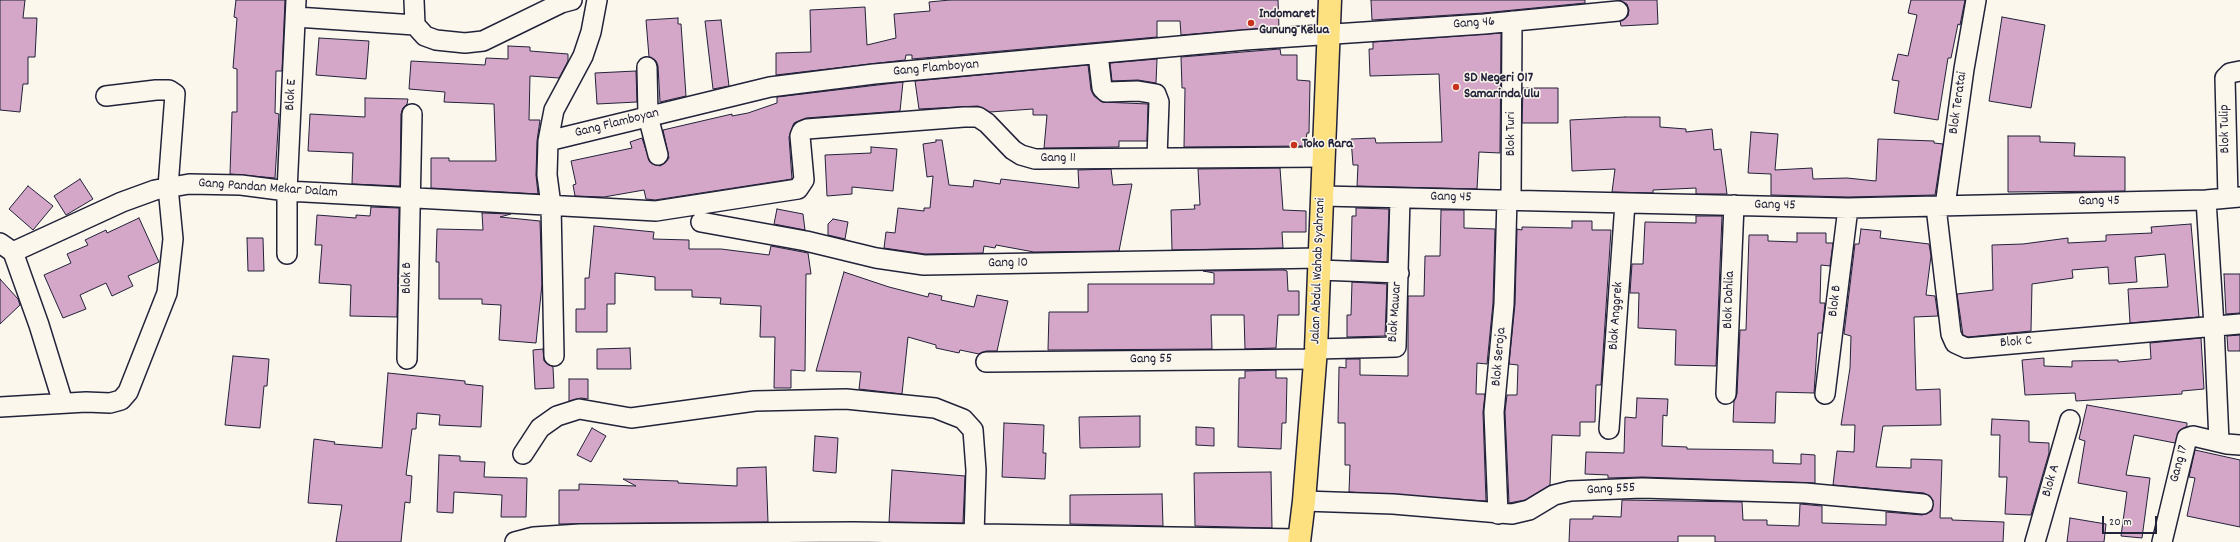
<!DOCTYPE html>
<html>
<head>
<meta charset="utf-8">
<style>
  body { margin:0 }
  #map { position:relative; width:2240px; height:542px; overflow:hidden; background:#fbf7ec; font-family:Dekko,sans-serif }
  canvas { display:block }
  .scale { position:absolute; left:2102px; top:516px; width:55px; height:18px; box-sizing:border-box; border:2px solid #22223b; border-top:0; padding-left:5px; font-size:12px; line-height:14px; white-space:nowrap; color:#22223b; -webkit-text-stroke:3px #fbf7ec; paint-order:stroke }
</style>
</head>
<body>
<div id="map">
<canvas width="2240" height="542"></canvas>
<div class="scale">20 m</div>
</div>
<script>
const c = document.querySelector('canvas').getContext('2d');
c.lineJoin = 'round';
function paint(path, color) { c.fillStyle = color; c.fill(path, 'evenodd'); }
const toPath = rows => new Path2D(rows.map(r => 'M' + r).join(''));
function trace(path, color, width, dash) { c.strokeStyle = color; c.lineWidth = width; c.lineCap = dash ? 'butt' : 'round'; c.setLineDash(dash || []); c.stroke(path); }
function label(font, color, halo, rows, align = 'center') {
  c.font = font + ' Dekko,sans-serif'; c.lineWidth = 3; c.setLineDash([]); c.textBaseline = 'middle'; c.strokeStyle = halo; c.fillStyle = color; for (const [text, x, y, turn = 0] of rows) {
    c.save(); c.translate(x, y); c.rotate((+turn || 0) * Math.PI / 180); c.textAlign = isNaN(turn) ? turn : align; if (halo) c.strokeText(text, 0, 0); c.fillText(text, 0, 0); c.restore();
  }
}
const building = toPath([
  [0,0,25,0,23,18,37,18,35,57,28,57,28,84,23,84,20,112,0,110,0,0],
  [236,0,285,0,282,71,276,71,275,113,279,114,275,178,230,174,232,112,237,112,237,69,233,68,237,18,234,17,236,0],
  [950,0,1278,0,1279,27,1181,35,1180,21,1157,21,1157,37,912,59,912,55,906,55,905,60,776,75,776,53,811,52,810,10,865,7,867,45,896,38,894,14,930,11,929,2,950,0],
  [1371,0,1585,0,1585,3,1483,13,1372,20,1371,0],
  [1619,0,1657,0,1658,24,1621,26,1620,21,1628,16,1629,10,1627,4,1619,0],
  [1911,0,1965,0,1960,25,1958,24,1951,58,1948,58,1938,120,1894,113,1899,81,1892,80,1898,54,1908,56,1917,15,1908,13,1911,0],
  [2002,17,2045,25,2031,108,1989,101,2002,17],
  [678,18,678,24,681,24,686,96,660,102,658,66,656,61,649,57,646,20,678,18],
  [721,20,729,86,713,89,705,21,721,20],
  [1501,33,1500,153,1479,152,1477,189,1357,186,1358,165,1353,165,1351,139,1375,138,1376,143,1442,142,1439,74,1370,76,1369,49,1373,49,1373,42,1501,33],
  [319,38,369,41,366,79,316,75,319,38],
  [508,46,530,47,530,51,568,54,568,61,559,78,530,76,529,120,540,120,537,141,536,175,538,194,431,188,431,158,449,158,449,161,496,161,494,104,444,102,445,92,409,89,411,61,485,65,486,58,508,59,508,46],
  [1280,49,1281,55,1297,55,1297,80,1310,81,1309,133,1307,133,1305,146,1184,147,1185,88,1182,88,1181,57,1280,49],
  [1157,59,1156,83,1138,80,1112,81,1110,63,1157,59],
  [1088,65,1091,90,1094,96,1102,102,1148,104,1147,141,1119,141,1119,147,1044,148,1047,115,1033,115,1033,109,990,112,978,106,919,109,915,81,1088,65],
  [636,71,637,102,597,104,595,73,636,71],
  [903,82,900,111,806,118,794,123,789,137,792,179,655,200,646,199,644,190,604,197,575,196,573,185,576,184,571,161,632,148,630,142,642,138,650,162,660,166,665,163,669,158,663,130,732,114,732,116,748,113,777,103,777,97,903,82],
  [1523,88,1558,88,1558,123,1522,123,1523,88],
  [365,98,408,99,407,104,403,108,401,114,400,186,352,184,353,153,308,151,310,114,365,117,365,98],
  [1625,117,1660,117,1660,127,1686,129,1686,132,1712,129,1714,150,1721,149,1727,194,1696,194,1696,188,1653,190,1653,193,1612,192,1615,169,1572,171,1570,120,1625,117],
  [1751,132,1778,134,1775,170,1812,168,1813,179,1847,178,1876,181,1878,139,1934,141,1934,143,1943,144,1935,195,1848,197,1771,195,1771,174,1748,173,1751,132],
  [2008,136,2040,136,2040,142,2075,143,2074,156,2125,157,2125,191,2008,192,2008,136],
  [936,140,942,140,949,185,973,187,974,180,1000,184,1001,179,1079,188,1078,170,1111,169,1113,185,1132,184,1119,251,1034,252,996,245,995,248,984,246,983,253,925,254,884,248,886,232,895,233,898,208,924,211,924,208,930,208,933,176,927,177,923,144,936,142,936,140],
  [871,147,897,149,893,191,852,187,852,194,827,196,825,155,871,153,871,147],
  [1280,168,1283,210,1306,211,1306,232,1282,232,1283,248,1172,250,1171,210,1195,209,1194,205,1200,205,1198,169,1280,168],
  [80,179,93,199,66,215,54,196,80,179],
  [28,186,53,206,33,230,9,209,28,186],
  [371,207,399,208,397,317,350,316,351,285,319,283,322,245,315,245,317,215,356,218,356,215,370,216,371,207],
  [1356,208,1389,209,1387,262,1351,260,1352,216,1356,216,1356,208],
  [777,209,803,214,805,230,774,224,777,209],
  [1441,210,1464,210,1464,228,1495,229,1493,303,1487,364,1477,363,1476,394,1485,394,1483,412,1486,501,1349,492,1350,465,1345,465,1345,423,1338,423,1339,367,1346,368,1346,359,1360,359,1360,375,1408,376,1408,296,1424,296,1425,256,1440,256,1441,210],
  [482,213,511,214,500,217,540,221,542,284,536,343,499,340,501,305,482,304,482,299,439,299,439,262,436,262,437,229,483,230,482,213],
  [1696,216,1722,216,1716,366,1675,365,1676,330,1638,328,1639,293,1630,293,1632,264,1643,264,1645,222,1696,223,1696,216],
  [139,218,159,262,128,276,133,286,112,296,106,283,80,295,86,309,63,318,44,275,71,263,67,254,88,245,85,240,106,230,107,233,139,218],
  [833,219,848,222,845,239,828,235,828,224,833,219],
  [1572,221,1592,221,1592,230,1611,230,1601,385,1596,385,1595,422,1580,422,1580,436,1552,435,1550,485,1525,500,1509,503,1505,412,1507,395,1517,395,1518,365,1509,364,1515,304,1517,229,1522,230,1522,227,1572,228,1572,221],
  [2191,224,2199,317,2130,323,2128,289,2168,287,2165,254,2135,257,2137,282,2109,284,2108,267,2072,270,2073,278,2032,284,2031,331,1968,337,1963,335,1957,294,1993,290,1992,245,2023,244,2068,238,2068,243,2106,241,2106,235,2152,233,2151,227,2191,224],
  [594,226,654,232,653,239,689,240,689,249,721,249,769,255,771,246,808,253,811,274,806,274,805,371,791,370,791,388,774,388,775,337,760,337,761,306,720,304,721,298,692,297,692,290,655,290,655,277,615,273,615,304,607,304,607,332,576,332,576,309,585,309,585,278,589,278,594,226],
  [1861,229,1881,231,1880,238,1929,244,1931,256,1926,295,1935,296,1938,316,1914,317,1916,390,1940,389,1941,425,1883,426,1876,467,1911,468,1911,459,1942,460,1940,518,1952,518,1952,520,2004,522,2003,542,1715,542,1715,536,1678,536,1678,542,1569,542,1570,519,1593,519,1593,516,1621,517,1622,500,1742,502,1743,520,1767,520,1767,525,1799,526,1800,504,1822,506,1822,523,1886,525,1886,512,1922,515,1932,511,1933,500,1924,493,1833,485,1837,451,1854,452,1855,425,1841,425,1850,368,1851,336,1844,334,1855,244,1859,244,1861,229],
  [1797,233,1826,233,1826,243,1833,243,1830,266,1821,265,1820,303,1825,303,1822,333,1818,333,1814,393,1776,392,1775,423,1733,422,1734,401,1737,394,1740,330,1746,330,1749,235,1768,235,1768,241,1797,242,1797,233],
  [247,238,263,238,264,271,248,271,247,238],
  [1284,270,1287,271,1288,291,1299,291,1299,315,1278,315,1276,348,1245,349,1244,315,1211,315,1212,349,1048,350,1049,312,1088,312,1088,284,1214,284,1214,273,1203,271,1284,270],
  [844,272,889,287,928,297,929,293,942,296,941,300,974,307,977,295,1008,301,997,351,986,351,979,354,960,350,959,353,936,348,936,345,908,337,902,394,859,389,861,372,816,371,844,272],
  [2224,274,2240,274,2240,313,2226,314,2224,274],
  [0,279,18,299,20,305,0,324,0,279],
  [1352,282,1387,284,1385,336,1347,337,1347,315,1351,315,1352,282],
  [2240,335,2240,351,2228,351,2227,336,2240,335],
  [2201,338,2204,389,2182,391,2182,394,2076,401,2075,393,2025,395,2022,360,2044,358,2044,366,2072,367,2072,361,2118,360,2118,362,2151,359,2150,343,2201,338],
  [630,348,631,369,597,369,597,349,630,348],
  [543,349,544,361,553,367,554,388,535,389,533,350,543,349],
  [233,356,269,359,267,386,264,386,260,428,225,425,233,356],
  [1276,370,1276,378,1287,378,1286,423,1282,423,1281,449,1238,447,1239,378,1245,378,1245,371,1276,370],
  [388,373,465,381,465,384,483,386,481,427,439,425,440,415,417,413,416,429,412,429,406,475,412,476,410,503,405,502,401,542,336,542,342,505,308,503,314,439,335,442,334,444,382,448,388,373],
  [569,379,588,379,588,399,581,398,569,401,569,379],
  [1637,398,1668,399,1667,416,1663,415,1662,446,1687,447,1687,449,1773,450,1773,463,1801,464,1801,454,1815,455,1815,483,1642,477,1608,478,1608,475,1585,474,1586,452,1624,453,1625,417,1636,418,1637,398],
  [2087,405,2187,423,2187,426,2179,431,2175,443,2134,435,2126,475,2150,478,2142,538,2121,536,2127,492,2078,483,2085,441,2079,439,2087,405],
  [1140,416,1140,447,1080,448,1079,417,1140,416],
  [1992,419,2029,421,2029,442,2049,443,2049,453,2031,515,2005,514,2007,477,1999,477,2000,435,1991,435,1992,419],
  [1004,423,1044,425,1043,453,1046,453,1045,479,1002,477,1004,423],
  [1196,427,1214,428,1214,446,1196,445,1196,427],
  [592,428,606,436,591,462,577,455,592,428],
  [815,436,838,438,836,473,813,471,815,436],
  [2195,450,2240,460,2240,527,2187,516,2195,478,2189,477,2195,450],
  [439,455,460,456,460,461,485,462,484,477,527,478,526,517,501,517,502,495,454,492,453,513,437,512,439,455],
  [766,467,768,522,559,524,559,490,579,490,579,484,636,486,623,479,678,481,678,483,737,486,737,468,766,467],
  [892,470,965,476,963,523,889,522,892,470],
  [1271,472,1272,528,1195,526,1194,473,1271,472],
  [1162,494,1163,526,1070,524,1070,495,1162,494],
  [2070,518,2106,524,2104,542,2067,542,2070,518]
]);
const minor = toPath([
  [414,0,415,25,425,36,436,40,465,43,483,41,561,3,572,0],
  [296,17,415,25],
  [1098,54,1102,88,1106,92,1138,91,1156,94,1159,102,1157,158],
  [647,67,648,116,658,155],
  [548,141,770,87,874,74,1245,40,1484,24,1618,11],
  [1322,196,1848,208,2206,200,2240,197],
  [2228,197,2225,78,2230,73,2240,71],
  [1511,199,1512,21],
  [2206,200,2214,326,2219,441],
  [1945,206,1964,69,1976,0],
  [1936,207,1951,334,1955,343,1966,348,2240,324],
  [701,222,806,241,876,258,924,265,1319,258],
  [0,243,13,252,122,202,155,190,189,184,241,185,287,191,656,211,798,189,804,180,800,136,802,131,807,129,964,117,978,117,987,123,1013,150,1021,155,1035,159,1324,157],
  [13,252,39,325,63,403],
  [287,254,287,191,296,0],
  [1319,270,1399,273],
  [1316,349,1396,347,1400,198],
  [554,356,551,205,547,175,548,141,554,110,583,56,591,32,597,0],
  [407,359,412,114],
  [986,362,1315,359],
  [1726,394,1734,205],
  [1825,394,1848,208],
  [0,407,86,402,110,403,121,400,128,392,167,293,173,239,168,187,175,94,169,90,156,90,106,96],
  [1609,429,1625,203],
  [523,454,540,428,557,416,579,409,631,418,755,401,846,399,935,408,963,419,973,430,976,470,974,535],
  [1304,501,1393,504,1512,514,1529,510,1554,495,1570,491,1642,488,1805,493,1923,504],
  [1498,514,1494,412,1504,304,1507,199],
  [515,542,534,537,580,534,853,532,1299,539],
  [2035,542,2070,420],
  [2162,542,2187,438,2193,436,2227,444,2240,445]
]);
const highway = toPath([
  [1299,542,1304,501,1316,349,1330,0]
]);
const markers = [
  [1251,23,4,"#c8321e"],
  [1456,87,4,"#c8321e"],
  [1294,145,4,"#c8321e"]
];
const poiNames = [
  ["Indomaret",1259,15],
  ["Gunung Kelua",1259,31],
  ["SD Negeri 017",1464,79],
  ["Samarinda Ulu",1464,95],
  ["Toko Rara",1302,145]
];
const streetNames = [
  ["Gang 46",1474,24,-4],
  ["Gang Flamboyan",936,69,-5],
  ["Blok E",292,95,-87],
  ["Blok Teratai",1959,103,-82],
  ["Gang Flamboyan",617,124,-14],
  ["Blok Tulip",2226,129,-91],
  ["Blok Turi",1512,134,-90],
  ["Gang 11",1058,159],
  ["Gang Pandan Mekar Dalam",268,189,4],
  ["Gang 45",1451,198,1],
  ["Gang 45",2099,202,-1],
  ["Gang 45",1775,206,1],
  ["Gang 10",1008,264,-1],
  ["Jalan Abdul Wahab Syahrani",1319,271,-88],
  ["Blok B",408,278,-89],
  ["Blok Dahlia",1730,300,-88],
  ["Blok B",1836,301,-83],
  ["Blok Mawar",1396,312,-86],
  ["Blok Anggrek",1617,316,-86],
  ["Blok C",2016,343,-5],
  ["Blok Seroja",1500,357,-85],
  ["Gang 55",1151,360,-1],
  ["Gang 17",2180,464,-75],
  ["Blok A",2052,481,-74],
  ["Gang 555",1611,490,-3]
];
paint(building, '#d4a6c7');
trace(building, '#22223b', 1);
trace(minor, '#22223b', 22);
trace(highway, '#22223b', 25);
trace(minor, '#fbf7ec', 19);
trace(highway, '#fde080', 22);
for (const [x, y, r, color] of markers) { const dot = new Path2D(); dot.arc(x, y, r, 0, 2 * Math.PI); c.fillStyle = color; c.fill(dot); trace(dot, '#fbf7ec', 1.5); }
label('bold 14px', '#22223b', '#fbf7ec', poiNames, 'left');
label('14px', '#22223b', '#fbf7ec', streetNames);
</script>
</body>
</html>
